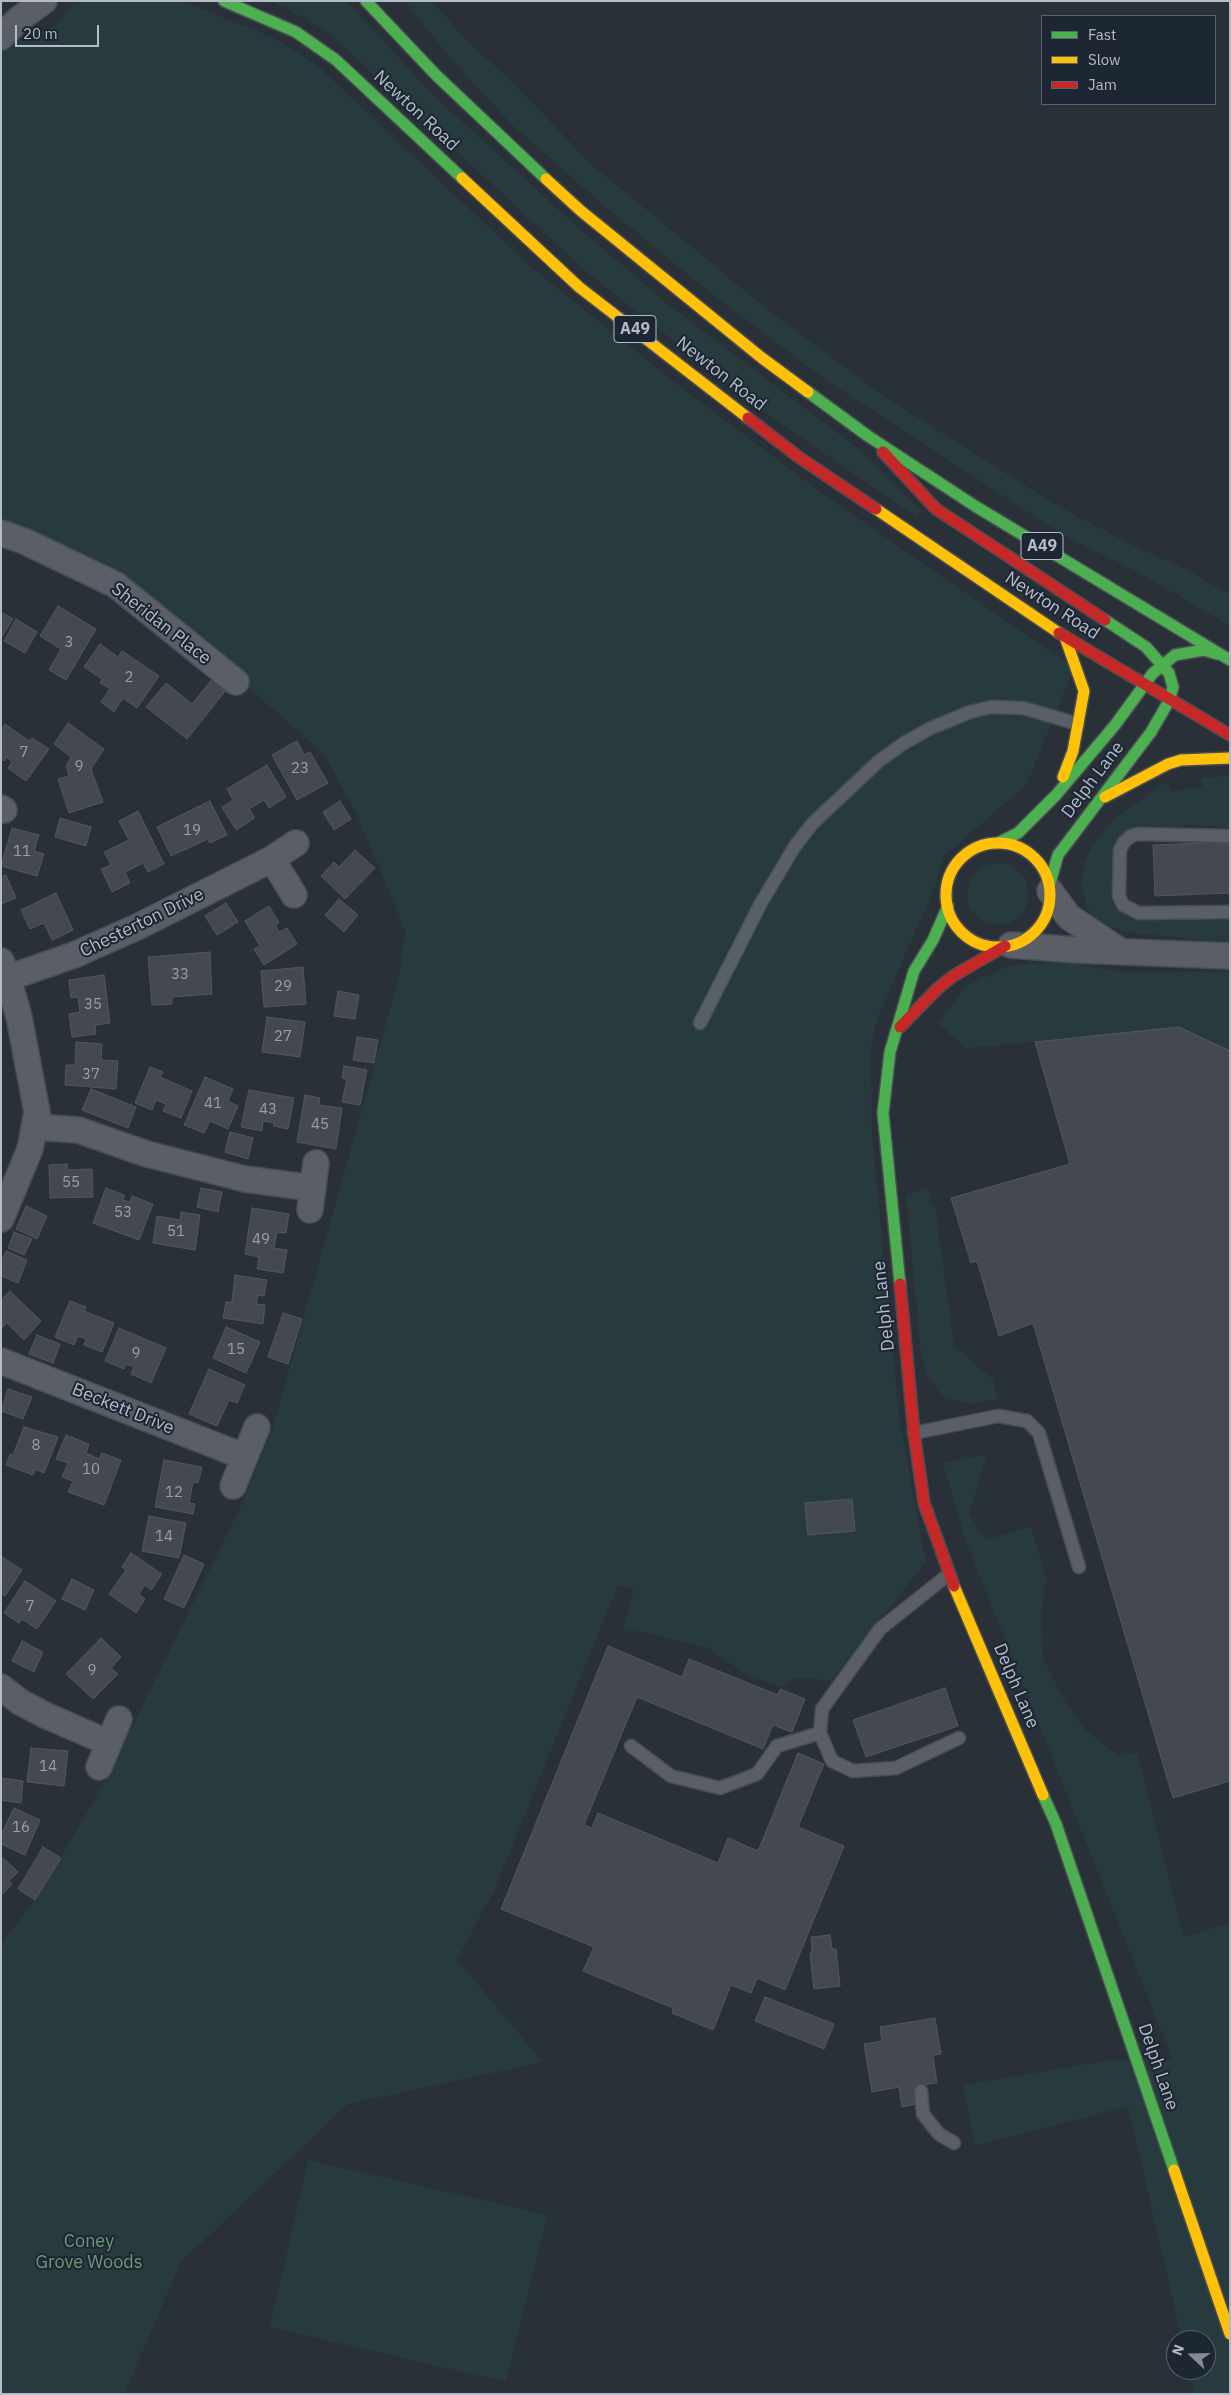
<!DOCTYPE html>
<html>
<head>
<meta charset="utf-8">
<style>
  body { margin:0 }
  #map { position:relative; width:1231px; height:2395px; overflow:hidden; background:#2a3038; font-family:"IBM Plex Sans",sans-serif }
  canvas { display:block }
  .frame { position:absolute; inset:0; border:2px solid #b4bcc9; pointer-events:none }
  .legend { position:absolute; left:1041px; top:15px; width:175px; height:90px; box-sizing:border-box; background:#1d2633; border:1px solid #59626f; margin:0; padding:6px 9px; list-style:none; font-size:15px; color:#b4bcc9 }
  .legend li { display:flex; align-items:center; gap:10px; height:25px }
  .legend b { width:25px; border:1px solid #59626f }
  .north { position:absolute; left:1166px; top:2330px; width:50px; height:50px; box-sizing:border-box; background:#1d2633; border:1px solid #59626f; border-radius:50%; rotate:291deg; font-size:14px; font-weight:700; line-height:20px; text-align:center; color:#b4bcc9 }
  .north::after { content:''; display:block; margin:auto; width:18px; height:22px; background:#848b96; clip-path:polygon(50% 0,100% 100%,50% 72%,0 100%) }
  .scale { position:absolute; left:15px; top:25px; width:84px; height:22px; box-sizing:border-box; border:2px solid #b4bcc9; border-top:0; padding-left:6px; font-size:15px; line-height:18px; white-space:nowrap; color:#b4bcc9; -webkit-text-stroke:4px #1d2633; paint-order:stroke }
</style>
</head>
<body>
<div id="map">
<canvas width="1231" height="2395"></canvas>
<div class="frame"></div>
<ul class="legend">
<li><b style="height:6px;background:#4caf50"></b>Fast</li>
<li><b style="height:6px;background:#ffc107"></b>Slow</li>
<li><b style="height:6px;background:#c62828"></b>Jam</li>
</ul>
<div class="north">N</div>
<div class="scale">20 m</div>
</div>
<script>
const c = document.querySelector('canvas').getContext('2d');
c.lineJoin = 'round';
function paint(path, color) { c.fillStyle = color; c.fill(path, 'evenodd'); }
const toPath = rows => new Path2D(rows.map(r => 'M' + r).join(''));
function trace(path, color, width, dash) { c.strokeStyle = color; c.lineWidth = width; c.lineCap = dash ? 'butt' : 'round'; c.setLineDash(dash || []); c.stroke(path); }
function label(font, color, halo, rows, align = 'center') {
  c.font = font + ' "IBM Plex Sans",sans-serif'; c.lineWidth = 4; c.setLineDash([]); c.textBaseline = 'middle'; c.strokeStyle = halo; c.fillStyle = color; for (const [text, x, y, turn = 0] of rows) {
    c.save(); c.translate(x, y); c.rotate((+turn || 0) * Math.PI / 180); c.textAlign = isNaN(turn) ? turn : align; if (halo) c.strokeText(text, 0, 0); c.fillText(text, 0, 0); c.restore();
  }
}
const green = toPath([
  [80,1,181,1,272,37,299,53,321,69,530,266,674,382,823,494,1074,668,1027,784,944,856,935,886,877,1020,871,1048,872,1135,900,1424,926,1562,831,1681,794,1677,785,1687,752,1678,706,1647,623,1628,634,1590,618,1585,494,1891,457,1960,543,2062,348,2104,181,2262,124,2394,1,2394,1,1944,41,1892,106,1779,241,1506,273,1427,400,973,405,930,357,815,324,754,188,634,122,579,1,518,1,42,56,26,74,3],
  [271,1,347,1,432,94,574,224,669,305,856,447,921,511,916,517,767,414,590,275,327,31],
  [404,1,432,1,464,38,508,78,591,164,773,314,881,394,1051,502,1130,544,1188,570,1230,595,1230,626,1136,571,1063,535,823,378,712,294,609,210,512,125,446,53],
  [1230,776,1230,827,1191,825,1144,829,1124,834,1113,853,1115,892,1121,910,1134,918,1230,918,1230,943,1126,932,1103,924,1087,909,1082,887,1084,863,1093,845,1114,819,1167,781,1171,792,1203,786,1200,778],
  '967 894a31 31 0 1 1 62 0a31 31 0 1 1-62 0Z',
  [1062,962,1114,971,1230,972,1230,1051,1035,1042,965,1048,938,1023,967,985,1011,965],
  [929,1187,931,1206,935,1205,954,1346,993,1379,998,1399,972,1404,956,1401,941,1395,926,1373,921,1355,906,1195],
  [987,1454,969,1514,986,1540,1031,1526,1046,1578,1041,1618,1043,1656,1061,1695,1085,1730,1118,1756,1137,1752,1184,1937,1230,1923,1230,2394,1194,2394,1189,2370,1206,2370,1206,2340,1182,2340,1128,2106,975,2146,963,2085,1111,2060,1173,2060,965,1539,943,1463],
  [308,2160,548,2215,506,2382,270,2327]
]);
const building = toPath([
  [58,606,96,629,66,680,49,670,61,649,40,636,58,606],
  [1,612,13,619,1,638,1,612],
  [16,619,37,632,25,653,4,641,16,619],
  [100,644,118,657,122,651,159,676,137,708,123,698,114,712,101,702,110,689,100,683,102,679,84,667,100,644],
  [213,678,227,689,187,739,146,707,166,683,192,704,213,678],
  [68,723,104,749,91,769,103,802,69,813,58,779,69,776,66,766,71,757,54,744,68,723],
  [5,724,29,741,32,738,49,749,26,781,8,768,12,762,6,757,4,761,1,759,1,730,5,724],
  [297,741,304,755,310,752,328,783,297,800,272,755,297,741],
  [267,765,286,797,269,808,264,800,249,809,255,818,236,830,222,807,233,800,227,789,267,765],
  [210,801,227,835,210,843,208,839,171,856,157,827,210,801],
  [340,801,351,819,334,830,323,812,340,801],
  [138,811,164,864,148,872,143,863,125,872,130,883,112,892,101,869,111,865,104,852,129,840,119,821,138,811],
  [60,818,91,827,86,846,55,837,60,818],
  [12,828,39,835,34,851,44,854,37,876,1,866,12,828],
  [1230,842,1230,893,1155,896,1153,845,1230,842],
  [355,850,375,868,345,899,321,876,334,862,339,867,355,850],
  [6,875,16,898,1,904,1,877,6,875],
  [56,893,73,930,52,940,44,923,30,929,21,910,56,893],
  [339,899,358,915,344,932,325,915,339,899],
  [226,903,238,922,217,935,205,916,226,903],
  [269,906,279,923,275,925,279,932,287,928,297,944,264,965,254,949,260,946,245,921,269,906],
  [210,952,212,994,172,997,172,1004,152,1005,148,957,210,952],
  [303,967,306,1004,264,1007,261,971,303,967],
  [104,975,110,1023,95,1025,96,1034,72,1037,69,1014,80,1012,78,997,71,998,69,980,104,975],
  [338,991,359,995,355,1019,334,1016,338,991],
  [267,1017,305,1022,300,1057,262,1052,267,1017],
  [1179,1027,1230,1051,1230,1781,1173,1798,1033,1323,999,1336,977,1261,971,1263,951,1198,1070,1164,1035,1042,1179,1027],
  [357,1037,378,1040,374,1063,353,1060,357,1037],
  [76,1042,102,1044,101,1060,118,1061,116,1089,65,1085,66,1065,75,1065,76,1042],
  [344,1066,367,1070,360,1105,342,1102,347,1079,342,1078,344,1066],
  [150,1067,163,1072,160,1077,192,1091,181,1118,163,1111,166,1104,156,1100,152,1110,135,1103,150,1067],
  [205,1077,233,1089,228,1101,238,1106,228,1129,210,1121,204,1133,184,1125,205,1077],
  [91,1089,136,1107,128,1128,82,1110,91,1089],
  [249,1090,294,1098,288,1129,273,1126,274,1123,263,1121,262,1131,241,1127,249,1090],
  [305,1095,320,1098,319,1105,342,1108,336,1149,297,1142,305,1095],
  [230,1132,253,1138,248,1159,225,1152,230,1132],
  [67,1164,68,1170,92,1169,93,1197,50,1198,49,1165,67,1164],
  [106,1188,124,1195,123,1200,130,1202,132,1196,153,1204,139,1240,93,1223,106,1188],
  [201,1188,222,1192,218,1212,197,1207,201,1188],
  [26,1206,47,1216,37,1239,16,1229,26,1206],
  [252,1208,289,1214,286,1233,277,1232,274,1248,287,1250,283,1273,257,1269,259,1257,245,1254,252,1208],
  [181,1212,200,1215,195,1250,153,1243,157,1216,180,1220,181,1212],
  [14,1232,32,1239,24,1255,8,1248,14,1232],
  [6,1251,27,1260,18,1283,1,1276,1,1263,6,1251],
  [235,1275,267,1280,264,1296,258,1295,256,1304,265,1305,263,1324,223,1318,226,1302,232,1302,235,1275],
  [10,1291,41,1321,24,1340,7,1323,1,1329,1,1300,10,1291],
  [70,1301,86,1307,84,1311,114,1323,102,1352,84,1345,86,1339,78,1336,74,1345,55,1337,70,1301],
  [283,1313,302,1319,288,1364,268,1357,283,1313],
  [226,1327,260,1342,246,1373,213,1358,226,1327],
  [119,1328,166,1348,151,1383,131,1374,134,1367,126,1364,124,1369,105,1361,119,1328],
  [37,1335,60,1344,53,1363,29,1354,37,1335],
  [209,1369,245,1385,237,1403,229,1400,217,1426,189,1414,209,1369],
  [8,1389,32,1397,23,1419,1,1411,8,1389],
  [24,1427,58,1437,44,1473,35,1469,33,1475,6,1465,10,1454,13,1455,24,1427],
  [66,1435,89,1444,86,1453,99,1459,102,1453,121,1460,104,1505,68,1492,73,1481,62,1477,68,1463,56,1459,66,1435],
  [164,1460,202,1467,198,1483,193,1482,189,1503,195,1504,193,1514,155,1507,164,1460],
  [852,1499,855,1531,808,1535,805,1503,852,1499],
  [149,1516,186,1523,179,1558,142,1551,149,1516],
  [131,1553,162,1574,151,1590,145,1585,139,1594,145,1599,136,1613,109,1594,126,1570,122,1567,131,1553],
  [184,1555,204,1564,184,1608,164,1599,184,1555],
  [1,1556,22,1570,5,1596,1,1593,1,1556],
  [72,1579,94,1590,85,1610,62,1599,72,1579],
  [25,1581,56,1601,37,1629,22,1619,19,1623,4,1613,25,1581],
  [101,1638,121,1657,111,1668,118,1674,93,1699,66,1674,101,1638],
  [22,1641,43,1652,34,1672,12,1661,22,1641],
  [608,1646,682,1677,689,1659,778,1695,780,1689,805,1699,792,1732,773,1725,763,1749,637,1697,584,1825,592,1828,598,1813,718,1863,728,1838,758,1851,798,1753,824,1764,798,1827,844,1846,785,1990,757,1978,751,1993,731,1985,713,2030,672,2013,673,2008,583,1971,594,1947,501,1909,608,1646],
  [945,1688,958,1726,866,1757,853,1720,945,1688],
  [31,1748,68,1751,64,1786,27,1782,31,1748],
  [1,1778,23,1781,21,1803,1,1800,1,1778],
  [14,1808,40,1820,25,1855,1,1844,1,1835,14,1808],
  [43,1847,61,1858,35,1900,18,1889,43,1847],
  [1,1856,18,1872,9,1881,12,1884,1,1896,1,1856],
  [830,1935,832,1949,836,1949,840,1986,814,1989,810,1953,812,1952,811,1937,830,1935],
  [765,1997,834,2024,824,2049,755,2021,765,1997],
  [935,2018,941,2054,933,2055,937,2083,913,2086,916,2104,902,2107,899,2087,872,2092,864,2044,882,2041,880,2027,935,2018]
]);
const lane = toPath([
  [1230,836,1138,834,1131,836,1124,842,1120,850,1119,896,1123,905,1139,913,1230,912],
  [700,1023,761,903,795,846,813,823,879,761,904,743,931,728,970,712,991,707,1023,708,1078,724],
  [914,1433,998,1416,1027,1421,1039,1433,1079,1567],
  [820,1733,832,1761,853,1771,896,1768,959,1738],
  [631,1746,671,1776,720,1788,757,1774,777,1746,820,1733,822,1709,880,1629,949,1574],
  [921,2091,923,2114,939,2134,954,2143]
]);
const street = toPath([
  [1,37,19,19,44,1],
  [1,533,24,541,116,585,236,682],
  [1,808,4,810],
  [272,859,296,843],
  [1050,891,1069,917,1120,951],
  [1011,945,1077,950,1230,956],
  [1,961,8,978,19,1017,37,1112,30,1149,1,1219],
  [8,978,74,955,137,927,272,859,294,895],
  [36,1127,78,1130,147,1154,245,1179,313,1188],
  [310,1210,316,1163],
  [1,1361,245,1457],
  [233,1486,257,1427],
  [1,1687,20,1702,47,1716,109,1743],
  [99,1767,119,1719]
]);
const fast = toPath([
  [224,1,296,32,336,60,462,178],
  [366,1,436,75,546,179],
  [808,392,868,436,975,506,1230,660],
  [1000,842,1018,833,1056,795,1115,725,1153,673,1175,655,1204,650,1217,654],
  [1050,883,1058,855,1151,732,1169,701,1173,687,1169,673,1146,647,1105,620],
  [900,1284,883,1113,890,1052,914,971,933,940,948,906],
  [1043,1795,1056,1824,1174,2170]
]);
const slow = toPath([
  [462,178,579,287,748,418],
  [546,179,581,211,762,358,808,392],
  [876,509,1059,633],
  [1063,777,1073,751,1084,691,1065,637],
  [1105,797,1168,764,1181,760,1230,758],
  '946 895a52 52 0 1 1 104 0a52 52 0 1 1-104 0Z',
  [954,1586,1043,1795],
  [1174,2170,1230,2334]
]);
const jam = toPath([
  [748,418,800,458,876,509],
  [883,452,936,509,1105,620],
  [1059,633,1230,735],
  [900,1027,937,989,953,976,1005,946],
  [900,1284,914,1433,924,1503,954,1586]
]);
const numberNames = [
  ["3",69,643],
  ["2",129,678],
  ["7",24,753],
  ["9",79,767],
  ["23",300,769],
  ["19",192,831],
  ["11",22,852],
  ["33",180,975],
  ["29",283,987],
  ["35",93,1005],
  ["27",283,1037],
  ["37",91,1075],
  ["41",213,1104],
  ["43",268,1110],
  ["45",320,1125],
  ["55",71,1183],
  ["53",123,1213],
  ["51",176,1232],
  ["49",261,1240],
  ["15",236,1350],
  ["9",136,1354],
  ["8",36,1446],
  ["10",91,1470],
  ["12",174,1493],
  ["14",164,1537],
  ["7",30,1607],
  ["9",92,1671],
  ["14",48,1767],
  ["16",21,1828]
];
const shields = [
  [635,329,42],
  [1042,546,42]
];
const shieldNames = [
  ["A49",635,329],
  ["A49",1042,546]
];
const streetNames = [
  ["Newton Road",416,111,43],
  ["Newton Road",721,374,38],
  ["Newton Road",1052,606,33],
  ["Sheridan Place",161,624,38],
  ["Delph Lane",1093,780,-53],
  ["Chesterton Drive",142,923,-26],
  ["Delph Lane",884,1306,-96],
  ["Beckett Drive",123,1409,22],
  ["Delph Lane",1016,1686,67],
  ["Delph Lane",1158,2067,71]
];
const parkNames = [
  ["Coney",89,2242],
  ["Grove Woods",89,2263]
];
paint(green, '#273a3e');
paint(building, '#444950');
trace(building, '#52575f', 1);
trace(lane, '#484c53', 15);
trace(street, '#484c53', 28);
trace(fast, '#484c53', 14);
trace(slow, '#484c53', 14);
trace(jam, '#484c53', 14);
trace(lane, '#5a5e66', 12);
trace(street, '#5a5e66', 25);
trace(fast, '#4caf50', 11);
trace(slow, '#ffc107', 11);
trace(jam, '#c62828', 11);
label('15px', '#989fab', null, numberNames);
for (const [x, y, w] of shields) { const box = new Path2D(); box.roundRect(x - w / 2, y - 13.5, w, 27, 4); c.fillStyle = '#1d2633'; c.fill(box); trace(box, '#b4bcc9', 1); }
label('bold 16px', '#b4bcc9', null, shieldNames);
label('18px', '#b4bcc9', '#1d2633', streetNames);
label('18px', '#6b9a76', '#1d2633', parkNames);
</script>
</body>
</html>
